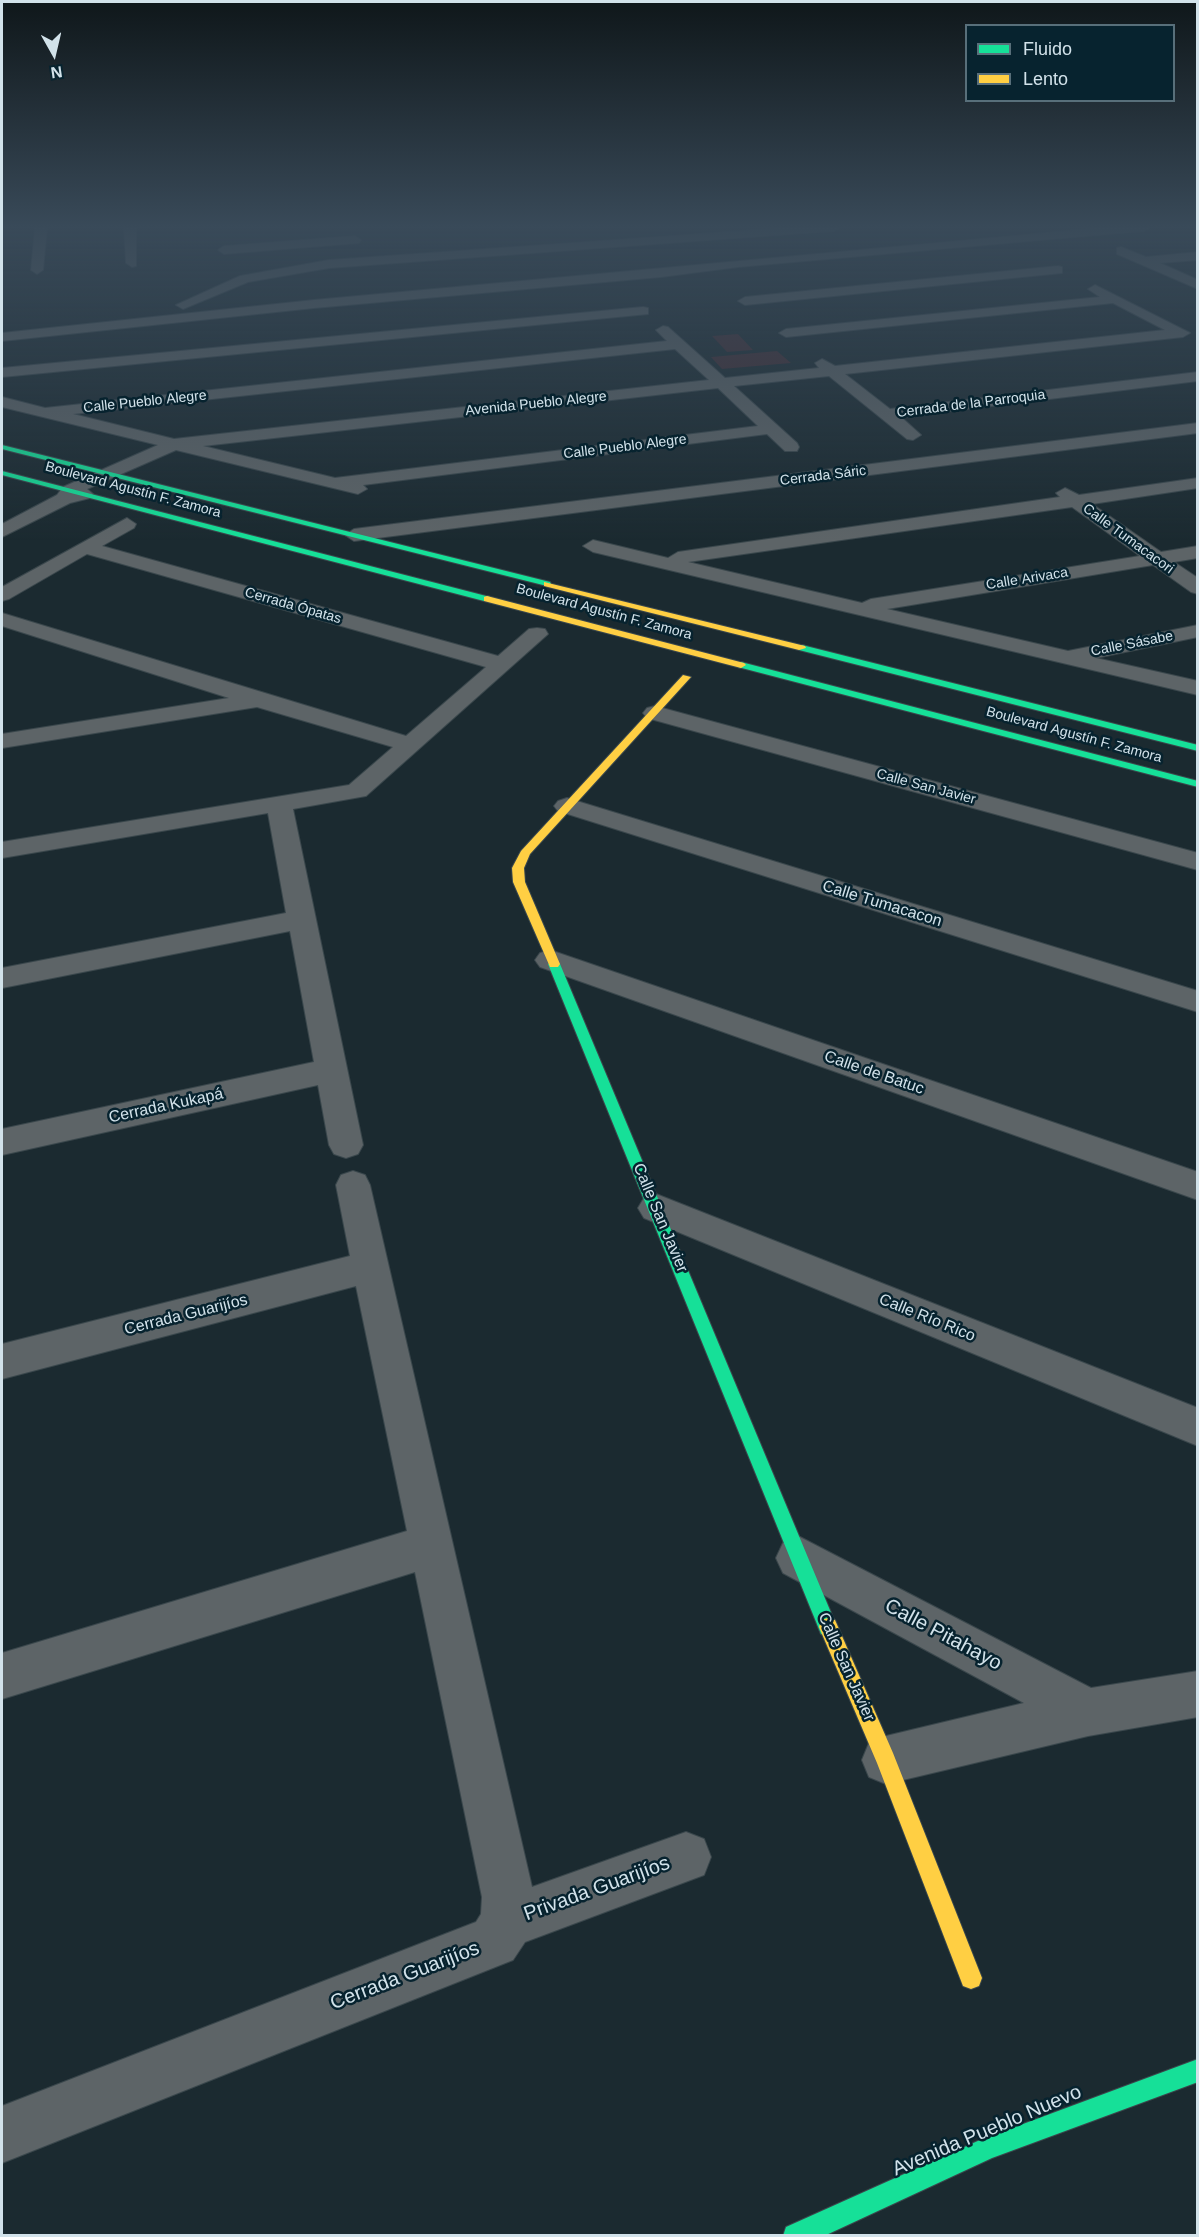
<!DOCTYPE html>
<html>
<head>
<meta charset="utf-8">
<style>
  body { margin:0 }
  #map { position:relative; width:1199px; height:2237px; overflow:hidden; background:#1b2a30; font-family:Arial,sans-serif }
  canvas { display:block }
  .frame { position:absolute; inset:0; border:3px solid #d2e2ea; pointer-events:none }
  .legend { position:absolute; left:965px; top:24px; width:210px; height:78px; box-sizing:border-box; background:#07232f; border:2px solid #586f7a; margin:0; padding:8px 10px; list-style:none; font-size:18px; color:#d2e2ea }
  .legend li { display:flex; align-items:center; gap:12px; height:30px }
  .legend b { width:30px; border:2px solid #586f7a }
  .north { position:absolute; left:24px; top:24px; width:60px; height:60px; -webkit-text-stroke:4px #07232f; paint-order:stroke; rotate:172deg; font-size:16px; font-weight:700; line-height:24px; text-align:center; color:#d2e2ea }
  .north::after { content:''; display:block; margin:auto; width:21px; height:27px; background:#d2e2ea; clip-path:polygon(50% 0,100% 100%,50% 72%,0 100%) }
</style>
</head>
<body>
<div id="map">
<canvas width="1199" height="2237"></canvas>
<div class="frame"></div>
<ul class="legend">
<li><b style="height:8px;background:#16e098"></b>Fluido</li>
<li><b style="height:8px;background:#ffcf43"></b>Lento</li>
</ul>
<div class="north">N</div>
</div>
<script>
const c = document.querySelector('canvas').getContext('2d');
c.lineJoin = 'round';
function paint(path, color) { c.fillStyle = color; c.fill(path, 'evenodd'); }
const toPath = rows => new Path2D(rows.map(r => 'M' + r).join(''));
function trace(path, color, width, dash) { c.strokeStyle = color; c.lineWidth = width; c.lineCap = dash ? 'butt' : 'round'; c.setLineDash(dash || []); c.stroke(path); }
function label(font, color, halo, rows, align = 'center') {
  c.font = font + ' Arial,sans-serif'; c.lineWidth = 5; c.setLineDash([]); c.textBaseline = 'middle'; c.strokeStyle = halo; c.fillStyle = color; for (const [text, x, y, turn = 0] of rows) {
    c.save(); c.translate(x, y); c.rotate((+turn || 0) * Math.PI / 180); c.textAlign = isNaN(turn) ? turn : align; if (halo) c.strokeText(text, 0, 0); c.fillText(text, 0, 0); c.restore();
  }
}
const green = toPath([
  [738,334,753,350,727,352,712,336],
  [777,351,791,363,722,369,711,357]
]);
const street = toPath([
  [35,228,47,228,43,270,37,274,31,270,35,228],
  [124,228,136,228,136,266,132,267,126,263,124,228],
  [785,228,839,228,833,231,329,268,248,282,183,309,176,305,240,276,329,260,785,228],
  [1100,228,1149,228,1143,231,738,267,661,277,314,308,2,341,2,333,314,300,1100,228],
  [355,236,361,240,359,243,224,254,218,250,224,246,355,236],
  [1121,247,1146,257,1198,252,1198,260,1160,263,1198,280,1198,289,1117,254,1117,248,1121,247],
  [1058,266,1062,267,1062,273,745,305,738,301,745,297,1058,266],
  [1095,285,1190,333,1183,337,845,374,890,409,1198,372,1198,381,901,417,921,435,913,440,907,439,829,376,734,386,797,443,799,447,797,451,785,451,767,434,363,485,367,489,358,494,176,450,87,489,93,494,90,498,70,503,2,537,2,524,57,495,63,487,158,445,2,407,2,397,45,408,667,341,656,330,663,326,668,327,725,378,819,368,815,363,822,359,835,366,1165,330,1113,303,786,337,779,333,786,329,1100,297,1088,289,1095,285],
  [675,349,709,380,174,439,73,414,675,349],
  [718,388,758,426,335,478,203,446,718,388],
  [643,307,648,308,648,314,2,377,2,368,643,307],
  [1198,423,1198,433,354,541,345,535,354,529,1198,423],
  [1198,478,1198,488,1092,504,1161,552,1198,546,1198,558,1174,562,1198,578,1198,594,1191,592,1153,565,887,609,1068,651,1198,625,1198,637,1096,658,1198,681,1198,695,593,552,583,546,593,540,668,558,678,552,1060,497,1056,493,1065,488,1079,495,1198,478],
  [1072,507,1140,556,871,599,862,603,688,562,1072,507],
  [127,518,136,524,134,528,102,546,498,656,529,629,537,628,545,629,548,634,366,796,293,809,363,1145,358,1154,346,1158,334,1154,329,1145,318,1085,2,1155,2,1129,314,1062,290,931,2,988,2,968,286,913,268,813,2,858,2,842,349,785,393,747,257,707,2,748,2,734,229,698,2,626,2,613,406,736,486,667,87,554,9,599,2,601,2,587,127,518],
  [655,706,1198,853,1198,870,647,718,643,713,647,708,655,706],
  [567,798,1198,991,1198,1012,558,811,554,806,558,801,567,798],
  [550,950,1198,1172,1198,1200,540,967,535,960,540,953,550,950],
  [353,1171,365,1175,370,1185,532,1887,686,1832,704,1839,711,1857,704,1875,525,1942,513,1960,2,2163,2,2106,476,1922,481,1914,482,1897,415,1572,2,1699,2,1653,407,1531,356,1286,2,1379,2,1344,350,1256,336,1185,341,1175,353,1171],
  [656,1194,1198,1408,1198,1446,644,1218,638,1208,644,1198,656,1194],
  [798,1536,1091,1688,1198,1671,1198,1717,1088,1736,886,1784,869,1777,862,1760,869,1743,886,1736,1024,1703,783,1573,776,1558,783,1543,798,1536]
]);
const fast = toPath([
  [2,445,550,582,551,584,547,586,2,449,2,445],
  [2,471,490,597,491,599,484,601,2,475,2,471],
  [802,645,1198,745,1198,751,799,650,799,646,802,645],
  [741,662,1198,781,1198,787,738,667,736,665,741,662],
  [554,960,560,964,837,1627,835,1634,828,1636,821,1634,548,964,554,960],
  [1198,2059,1198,2082,992,2158,824,2236,783,2236,786,2227,980,2140,1198,2059]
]);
const slow = toPath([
  [544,582,805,646,806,648,799,650,544,586,544,582],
  [487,596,744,663,746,665,741,668,484,601,484,597,487,596],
  [683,675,691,677,530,854,524,868,525,882,560,964,558,967,550,967,513,882,512,868,521,851,683,675],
  [828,1618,835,1620,893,1753,982,1978,979,1986,971,1989,963,1986,877,1763,819,1627,821,1620,828,1618]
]);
const farStreetnames = [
  ["Calle Pueblo Alegre",145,402,-6],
  ["Avenida Pueblo Alegre",536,404,-6],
  ["Cerrada de la Parroquia",971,404,-7],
  ["Calle Pueblo Alegre",625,447,-7],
  ["Cerrada Sáric",823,476,-7],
  ["Boulevard Agustín F. Zamora",133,490,15],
  ["Calle Tumacacori",1128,539,36],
  ["Calle Arivaca",1027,579,-9],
  ["Cerrada Ópatas",293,606,16],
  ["Boulevard Agustín F. Zamora",604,612,15],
  ["Calle Sásabe",1132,644,-11],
  ["Boulevard Agustín F. Zamora",1074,735,15],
  ["Calle San Javier",926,787,15]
];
const streetNames = [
  ["Calle Tumacacon",882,904,17],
  ["Calle de Batuc",874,1073,19],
  ["Cerrada Kukapá",166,1106,-12],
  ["Calle San Javier",660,1218,67],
  ["Cerrada Guarijíos",186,1315,-14],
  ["Calle Río Rico",927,1318,22],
  ["Calle San Javier",846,1667,66]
];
const nearStreetnames = [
  ["Calle Pitahayo",943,1635,28],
  ["Privada Guarijíos",597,1889,-20],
  ["Cerrada Guarijíos",405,1976,-21],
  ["Avenida Pueblo Nuevo",987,2131,-23]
];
paint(green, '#412b32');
trace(street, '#3a474c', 2);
trace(fast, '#3a474c', 2);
trace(slow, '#3a474c', 2);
paint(street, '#5d6467');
paint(fast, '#16e098');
paint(slow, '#ffcf43');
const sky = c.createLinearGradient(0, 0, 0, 541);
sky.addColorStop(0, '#0f171a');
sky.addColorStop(0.42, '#394a59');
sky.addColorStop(1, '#394a5900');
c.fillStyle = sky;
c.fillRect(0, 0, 1199, 541);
label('14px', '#d2e2ea', '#07232f', farStreetnames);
label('16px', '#d2e2ea', '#07232f', streetNames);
label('20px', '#d2e2ea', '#07232f', nearStreetnames);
</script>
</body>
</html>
